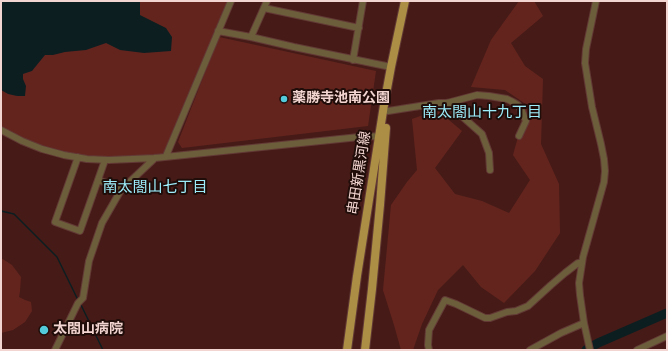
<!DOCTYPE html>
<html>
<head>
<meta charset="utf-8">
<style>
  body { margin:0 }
  #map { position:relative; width:668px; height:351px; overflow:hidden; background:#461b17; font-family:Jost,sans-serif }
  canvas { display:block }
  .frame { position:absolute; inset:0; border:2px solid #f2d5d0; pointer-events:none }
</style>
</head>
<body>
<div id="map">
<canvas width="668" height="351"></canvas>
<div class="frame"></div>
</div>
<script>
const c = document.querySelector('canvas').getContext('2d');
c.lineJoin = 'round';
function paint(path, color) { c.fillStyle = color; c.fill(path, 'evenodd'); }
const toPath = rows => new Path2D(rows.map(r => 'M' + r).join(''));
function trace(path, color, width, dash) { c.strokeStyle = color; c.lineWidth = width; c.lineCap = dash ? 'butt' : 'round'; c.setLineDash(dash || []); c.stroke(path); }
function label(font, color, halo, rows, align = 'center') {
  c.font = font + ' Jost,"Noto Sans JP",sans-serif'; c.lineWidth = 4; c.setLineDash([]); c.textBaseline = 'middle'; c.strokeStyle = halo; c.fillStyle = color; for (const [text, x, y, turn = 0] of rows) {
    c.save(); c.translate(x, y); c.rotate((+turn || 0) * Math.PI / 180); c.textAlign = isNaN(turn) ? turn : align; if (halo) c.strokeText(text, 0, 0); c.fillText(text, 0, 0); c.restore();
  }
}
const green = toPath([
  [1,1,231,1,166,156,88,158,44,148,1,128],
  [519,1,534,1,543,16,511,43,525,66,543,79,541,144,559,184,560,233,535,271,504,303,481,287,463,265,438,290,422,324,413,350,401,350,394,325,383,290,391,205,407,182,417,170,412,119,437,110,462,131,435,168,455,194,482,201,509,213,530,180,513,155,527,105,505,90,471,87,491,40],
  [219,37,376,71,368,126,182,148,178,142],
  [1,258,12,265,21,277,20,291,19,297,25,300,31,302,32,311,25,322,13,330,1,333]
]);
const water = toPath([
  [1,1,140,1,140,15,166,28,172,37,171,51,144,53,120,50,106,43,86,50,65,52,53,55,45,55,32,71,23,74,23,79,26,86,25,96,17,96,8,94,1,90]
]);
const stream = toPath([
  [1,211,14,214,57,257,78,300],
  [80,303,103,350]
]);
const river = toPath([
  [586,350,598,343,667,313]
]);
const minor = toPath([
  [264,8,359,28],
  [218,31,251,37,294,47,391,67],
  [251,37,267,1],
  [353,60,363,1],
  [447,103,482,134,489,153,490,170],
  [388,111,439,103,447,103,477,95,489,96,507,99,513,102,518,105,522,111,526,121,519,136],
  [1,130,22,141,42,149,64,155,87,159,109,160,155,158,369,136,382,137],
  [166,156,231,1],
  [78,157,55,222,80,231,105,160],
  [98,180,123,189],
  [55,350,78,303,83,298,89,261,102,223,121,190,155,158],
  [429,350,428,345,429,330,445,300,456,304,485,318,490,318,507,312,516,311,528,306,551,285,565,273,578,263,582,263],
  [530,350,561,333,584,323],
  [590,350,584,323,580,295,579,283,583,257,604,182,605,171,604,159,601,144,592,107,585,63,586,49,596,1],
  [637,350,667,336]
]);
const major = toPath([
  [347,350,357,276,384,105,391,67,405,1],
  [365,350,372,289,380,205,386,128]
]);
const markers = [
  [284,99,4,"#53cbdb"],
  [44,330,5,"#53cbdb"]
];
const poiNames = [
  ["薬勝寺池南公園",292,99],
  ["太閤山病院",53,330]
];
const streetNames = [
  ["串田新黒河線",360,173,-81]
];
const neighbourhoodNames = [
  ["南太閤山十九丁目",482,113],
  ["南太閤山七丁目",155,188]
];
paint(green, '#64241e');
paint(water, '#0d1e21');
trace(stream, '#0d1e21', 1.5);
trace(river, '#0d1e21', 9);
trace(minor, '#623935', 8);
trace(major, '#623935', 10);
trace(minor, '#6c5e3b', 6);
trace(major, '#ac8f44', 8);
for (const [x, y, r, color] of markers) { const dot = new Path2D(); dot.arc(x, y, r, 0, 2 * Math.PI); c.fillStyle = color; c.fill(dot); trace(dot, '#200d0a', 1.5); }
label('bold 14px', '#f2d5d0', '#200d0a', poiNames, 'left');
label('14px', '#f2d5d0', '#200d0a', streetNames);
label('15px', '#9cecf9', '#200d0a', neighbourhoodNames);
</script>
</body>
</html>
